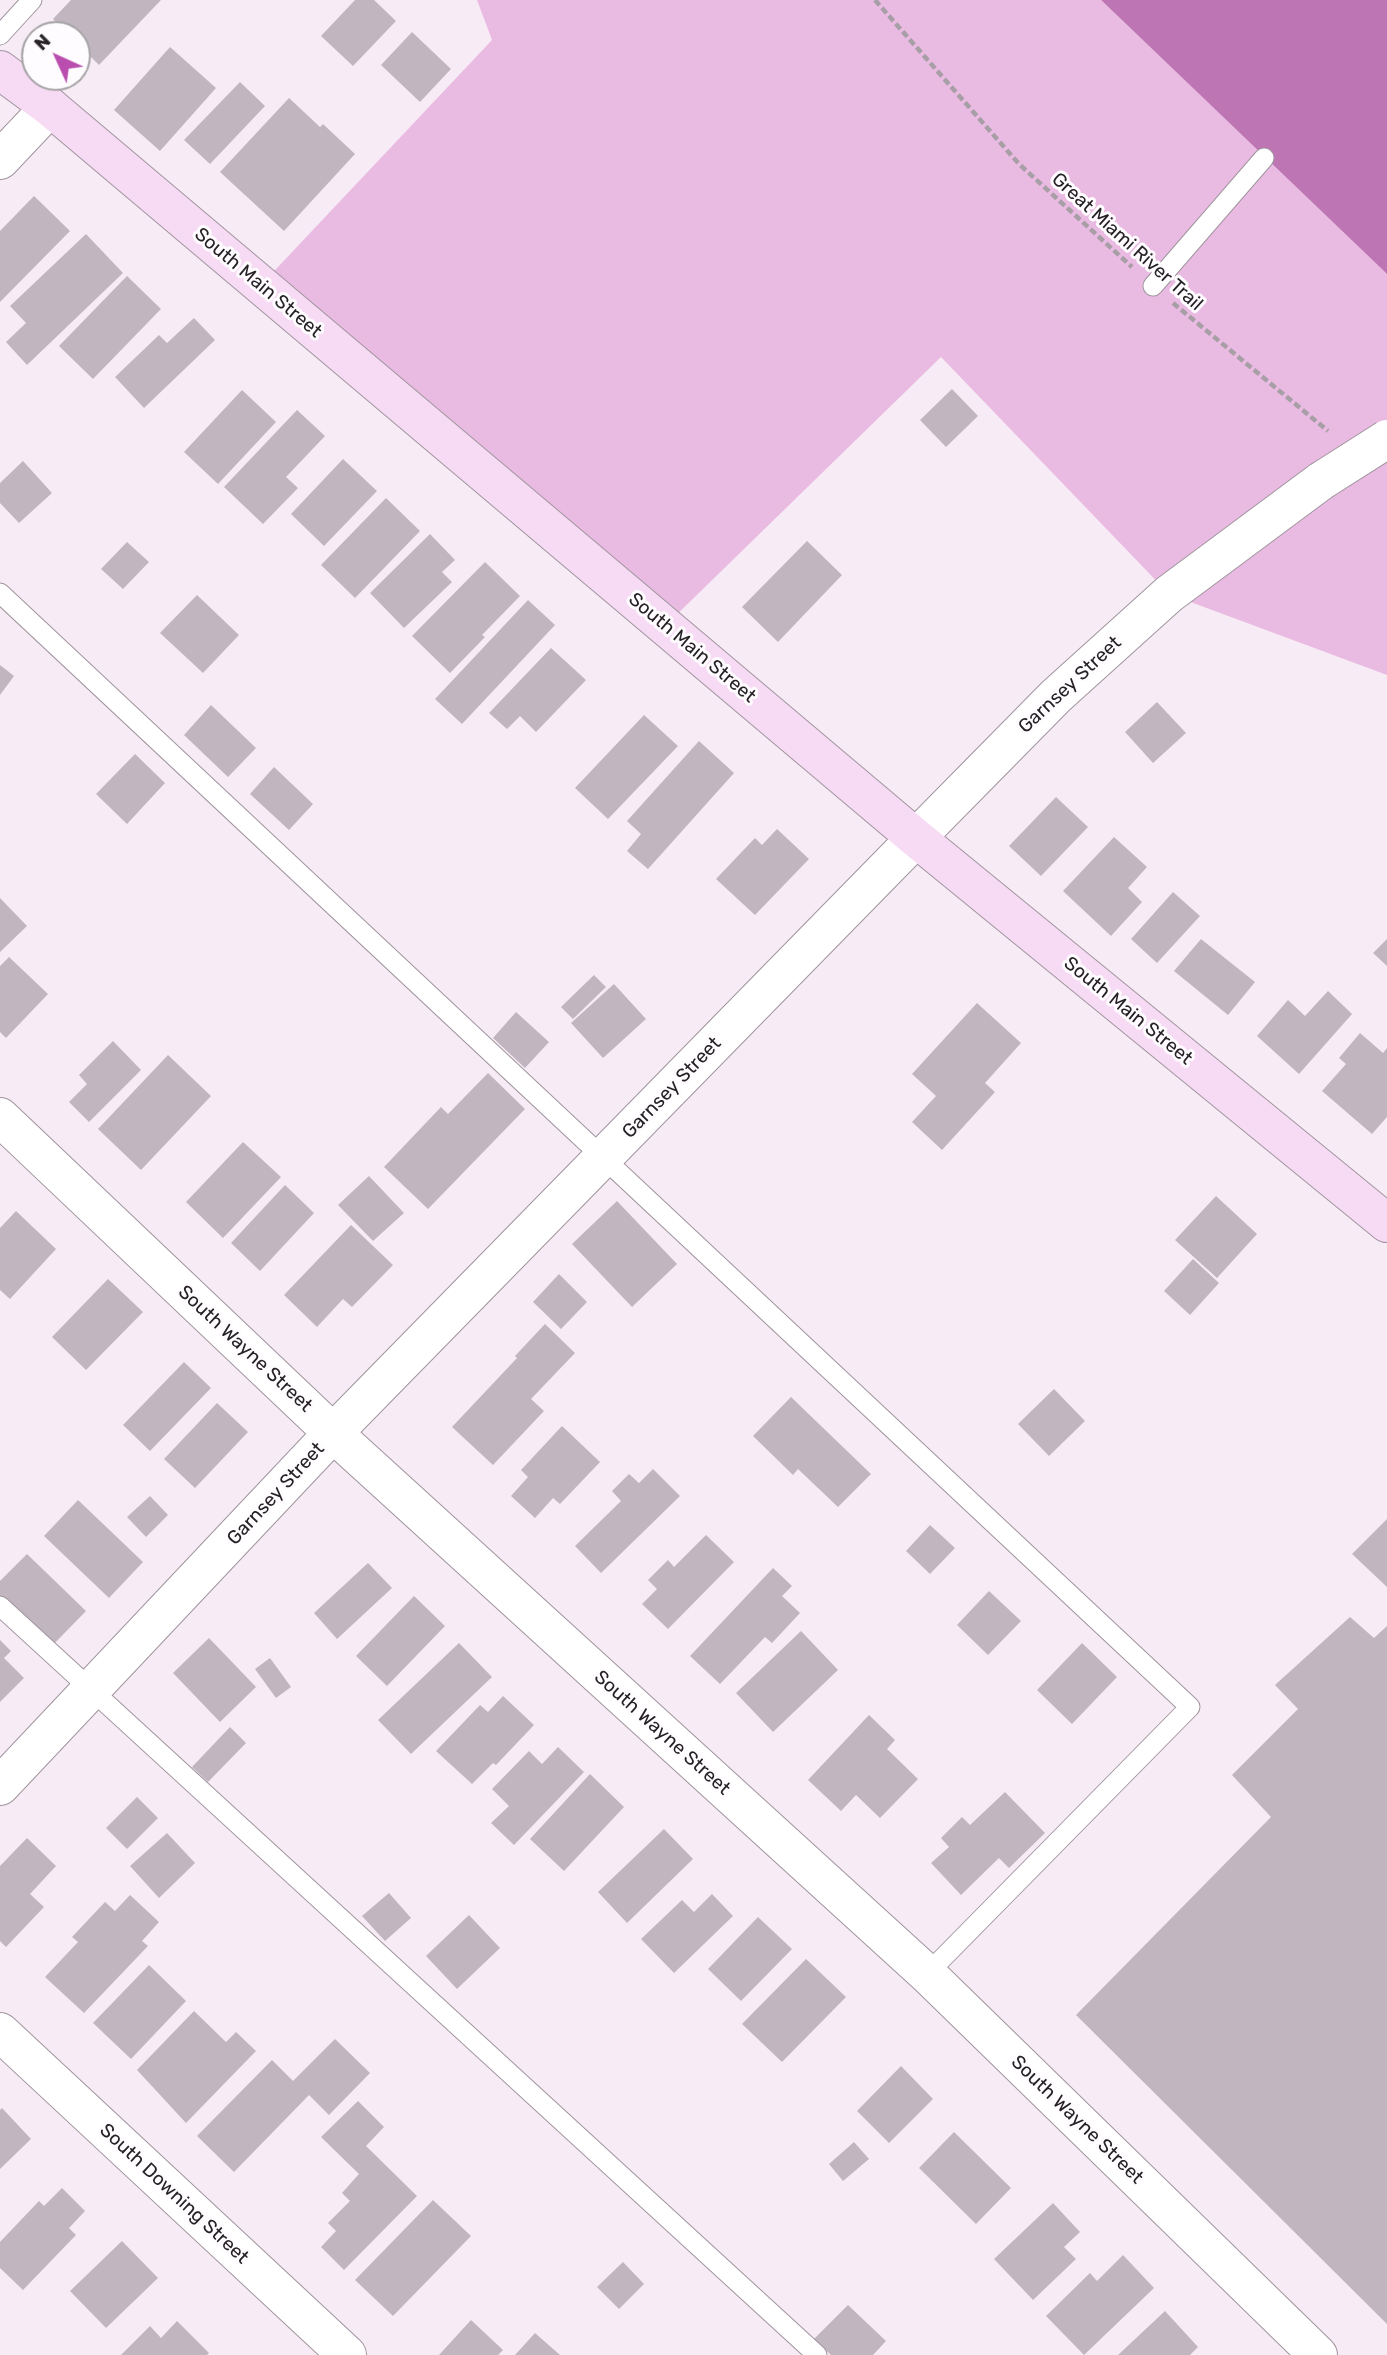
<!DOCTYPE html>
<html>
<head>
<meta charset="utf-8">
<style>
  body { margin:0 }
  #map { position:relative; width:1387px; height:2355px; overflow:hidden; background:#f7ebf5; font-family:Rubik,sans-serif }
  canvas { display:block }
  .north { position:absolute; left:21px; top:21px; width:70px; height:70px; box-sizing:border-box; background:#fefcfe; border:2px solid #a7a4a7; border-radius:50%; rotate:315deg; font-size:19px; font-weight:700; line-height:28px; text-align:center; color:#252124 }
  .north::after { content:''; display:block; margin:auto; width:24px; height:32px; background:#ba4eaf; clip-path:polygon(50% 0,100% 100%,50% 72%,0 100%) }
</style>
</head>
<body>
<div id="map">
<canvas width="1387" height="2355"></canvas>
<div class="north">N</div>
</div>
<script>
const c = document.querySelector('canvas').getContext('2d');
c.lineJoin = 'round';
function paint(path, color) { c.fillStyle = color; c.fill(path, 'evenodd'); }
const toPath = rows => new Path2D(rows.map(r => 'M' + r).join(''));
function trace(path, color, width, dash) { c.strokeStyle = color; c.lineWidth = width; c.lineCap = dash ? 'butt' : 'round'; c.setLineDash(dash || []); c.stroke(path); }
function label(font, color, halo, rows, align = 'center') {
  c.font = font + ' Rubik,sans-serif'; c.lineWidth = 6; c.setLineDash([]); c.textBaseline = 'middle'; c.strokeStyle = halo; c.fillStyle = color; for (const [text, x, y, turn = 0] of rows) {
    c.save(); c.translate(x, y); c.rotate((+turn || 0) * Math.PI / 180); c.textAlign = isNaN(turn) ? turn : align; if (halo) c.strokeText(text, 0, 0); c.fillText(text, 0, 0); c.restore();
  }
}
const green = toPath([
  [477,0,1101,0,1387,274,1387,675,1169,594,941,357,665,626,261,285,492,40]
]);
const water = toPath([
  [1101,0,1387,0,1387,274]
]);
const building = toPath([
  [71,0,161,0,99,65,77,43,77,35,69,35,53,19],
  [355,0,374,0,396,21,353,66,321,36],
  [412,32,451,69,420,102,381,65],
  [170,47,216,88,160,151,114,110],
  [240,82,265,106,210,164,184,140],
  [289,98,320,127,323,124,355,154,284,231,220,172],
  [34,196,70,231,0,302,0,231],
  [86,234,123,273,27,365,6,342,26,323,10,306],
  [127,276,161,309,93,379,59,346],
  [194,318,215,340,144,408,115,377,159,335,167,343],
  [952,389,978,416,946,447,920,420],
  [242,390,276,422,218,484,184,452],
  [297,410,325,436,286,477,298,488,263,524,224,487],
  [343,459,377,491,324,546,291,514],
  [23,461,52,493,19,523,0,503,0,483],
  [386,498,420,531,355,598,321,565],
  [430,534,455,560,442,572,452,582,404,628,370,593],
  [807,541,842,575,778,642,742,607],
  [127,542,149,562,123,589,101,569],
  [485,562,520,596,482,635,485,637,450,673,412,636],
  [197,595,239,635,203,673,160,633],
  [528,600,555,625,462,724,435,699],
  [551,648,586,680,536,732,520,716,507,729,489,713],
  [0,665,14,676,0,695],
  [1157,702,1186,733,1153,763,1125,732],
  [211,705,256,748,228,777,184,735],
  [644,715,678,746,608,819,575,788],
  [699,741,734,773,648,869,627,851,641,834,627,821],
  [135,754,165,783,127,824,96,794],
  [274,767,313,804,289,830,250,794],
  [1056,797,1088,827,1041,876,1009,846],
  [777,829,809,859,755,915,716,879,755,838,762,845],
  [1114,837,1147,867,1128,888,1142,902,1111,936,1063,891],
  [1173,892,1200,916,1157,963,1131,939],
  [0,898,27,926,0,952],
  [1201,939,1255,982,1228,1015,1174,971],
  [1387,939,1387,966,1373,953],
  [9,957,48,994,6,1038,0,1032,0,966],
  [594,975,606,987,573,1019,561,1007],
  [614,984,646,1019,603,1058,571,1023],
  [1328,991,1352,1014,1299,1074,1257,1036,1288,1000,1305,1016],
  [977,1003,1021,1043,985,1083,995,1092,942,1150,912,1122,936,1096,912,1074],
  [516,1012,549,1042,525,1068,493,1038],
  [1360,1033,1383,1053,1387,1048,1387,1117,1372,1134,1322,1091,1346,1064,1339,1058],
  [113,1041,141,1070,89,1122,69,1102,87,1084,79,1075],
  [168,1055,211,1096,141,1170,98,1129],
  [488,1073,525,1109,428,1209,384,1167,441,1107,448,1114],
  [243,1142,281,1177,223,1238,186,1202],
  [369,1176,404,1213,373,1241,338,1205],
  [285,1185,314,1213,260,1271,231,1243],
  [1216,1196,1257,1234,1217,1278,1175,1240],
  [617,1201,677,1264,632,1307,572,1244],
  [16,1211,56,1249,10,1299,0,1290,0,1228],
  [351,1225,393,1265,352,1307,343,1299,317,1327,284,1295],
  [1193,1259,1219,1283,1190,1315,1164,1291],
  [559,1274,587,1302,561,1329,533,1302],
  [108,1279,143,1312,86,1370,52,1337],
  [545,1324,575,1353,531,1399,544,1411,493,1465,452,1427,517,1358,515,1356],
  [184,1362,211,1388,150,1451,123,1425],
  [1054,1389,1085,1421,1049,1456,1018,1424],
  [791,1397,871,1474,838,1507,798,1469,793,1475,753,1436],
  [217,1403,248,1432,195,1488,164,1459],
  [562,1426,600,1462,560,1504,553,1498,535,1518,511,1496,528,1477,521,1470],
  [653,1469,680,1496,601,1573,575,1546,621,1501,612,1491,629,1474,639,1483],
  [150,1496,168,1515,146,1537,127,1517],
  [78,1500,143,1562,109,1598,44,1536],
  [1387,1519,1387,1587,1352,1554],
  [930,1525,955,1548,930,1574,906,1551],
  [706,1535,734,1562,668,1629,642,1604,657,1589,648,1580,668,1560,674,1567],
  [27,1554,86,1611,48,1650,0,1604,0,1581],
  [368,1563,392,1588,337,1639,314,1613],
  [773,1568,792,1586,782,1596,800,1613,772,1643,765,1637,720,1684,690,1656],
  [989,1591,1021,1621,988,1655,957,1625],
  [414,1596,445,1626,387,1686,356,1656],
  [1350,1617,1374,1638,1387,1626,1387,2324,1076,2015,1271,1817,1232,1775,1298,1709,1275,1685],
  [801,1631,838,1670,773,1732,736,1693],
  [209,1638,256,1687,220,1722,173,1673],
  [0,1640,11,1651,4,1658,24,1678,0,1702],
  [459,1643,492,1677,411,1754,378,1720],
  [1082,1643,1117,1677,1072,1724,1037,1690],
  [270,1658,291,1687,276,1698,255,1669],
  [503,1696,534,1725,496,1765,493,1763,472,1784,436,1751,480,1705,488,1712],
  [869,1715,895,1740,887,1749,918,1779,880,1818,856,1795,841,1811,808,1780],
  [230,1727,246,1743,208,1782,192,1767],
  [558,1747,584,1772,514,1845,491,1823,509,1806,492,1789,529,1751,542,1764],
  [590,1774,624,1807,564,1871,530,1839],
  [1005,1792,1045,1833,1009,1868,999,1858,961,1895,931,1863,949,1847,941,1838,962,1817,970,1825],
  [137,1797,158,1818,127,1849,106,1828],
  [664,1829,693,1859,627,1923,598,1892],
  [167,1833,195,1863,159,1898,130,1866],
  [27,1838,56,1866,30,1894,44,1907,6,1947,0,1941,0,1866],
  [389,1893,411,1918,385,1941,362,1916],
  [712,1894,733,1916,674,1973,641,1939,682,1900,694,1912],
  [130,1895,159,1922,142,1941,148,1946,84,2013,45,1977,78,1942,72,1937,105,1902,115,1911],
  [469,1915,500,1948,457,1989,426,1956],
  [758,1917,792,1949,741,2001,708,1969],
  [806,1959,846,1997,782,2062,742,2024],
  [149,1965,186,2001,131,2059,93,2023],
  [194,2011,226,2042,236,2032,256,2051,186,2123,137,2070],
  [335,2039,370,2073,329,2115,309,2095,234,2172,197,2136,272,2060,293,2081],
  [901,2066,933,2099,889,2143,857,2111],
  [358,2101,384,2127,366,2146,417,2196,344,2270,321,2247,336,2231,328,2223,350,2201,342,2193,359,2174,321,2137],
  [2,2108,31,2139,0,2169,0,2110],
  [954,2132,1011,2188,976,2224,919,2168],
  [854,2142,869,2159,843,2181,829,2164],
  [62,2188,85,2211,69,2228,76,2235,23,2290,0,2268,0,2242,39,2201,44,2206],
  [433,2200,471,2236,393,2316,355,2280],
  [1053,2203,1080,2232,1064,2247,1076,2259,1033,2300,994,2259],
  [122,2241,158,2278,106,2328,70,2291],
  [1123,2255,1154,2288,1084,2355,1046,2316,1090,2273,1097,2281],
  [623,2262,644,2284,619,2309,597,2287],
  [848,2305,886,2341,873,2355,831,2355,814,2339],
  [1165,2311,1198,2347,1190,2355,1118,2355],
  [471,2320,503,2350,498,2355,439,2355],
  [177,2321,209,2353,207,2355,121,2355,150,2326,161,2338],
  [535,2333,560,2355,515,2355]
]);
const path = toPath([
  [875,0,1019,164,1132,267],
  [1173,303,1328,431]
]);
const service = toPath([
  [0,35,32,0],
  [1153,286,1264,158],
  [0,593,1190,1707,927,1974],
  [0,1606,817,2355]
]);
const minor = toPath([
  [0,1117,333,1433,927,1974,1318,2355],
  [0,1786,333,1433,916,838],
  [0,2032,347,2355]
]);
const tertiary = toPath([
  [0,160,50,107],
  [916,838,1056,696,1169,594,1321,481]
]);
const secondary = toPath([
  [0,70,50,107,916,838,1387,1223]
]);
const tertiaryBridge = toPath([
  [1321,481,1387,439]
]);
const streetNames = [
  ["Great Miami River Trail",1127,242,42],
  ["South Main Street",258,283,40],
  ["South Main Street",692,648,40],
  ["Garnsey Street",1070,685,-43],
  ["South Main Street",1128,1011,39],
  ["Garnsey Street",672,1088,-46],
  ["South Wayne Street",245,1349,43],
  ["Garnsey Street",276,1494,-47],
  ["South Wayne Street",662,1733,42],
  ["South Wayne Street",1077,2120,44],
  ["South Downing Street",174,2194,43]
];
paint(green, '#eabbe2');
paint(water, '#bd76b3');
paint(building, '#c1b6bf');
trace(service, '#a0959e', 21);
trace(minor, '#a0959e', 40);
trace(tertiary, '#a0959e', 40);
trace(secondary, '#a0959e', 40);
trace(path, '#a79ea6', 4.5, [7, 3.5]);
trace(service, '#fff', 19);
trace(minor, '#fff', 38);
trace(tertiary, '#fff', 38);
trace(secondary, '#f7dbf4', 38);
trace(tertiaryBridge, '#a0959e', 40, []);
trace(tertiaryBridge, '#fff', 38);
label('19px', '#252124', '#fefcfe', streetNames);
</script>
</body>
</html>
